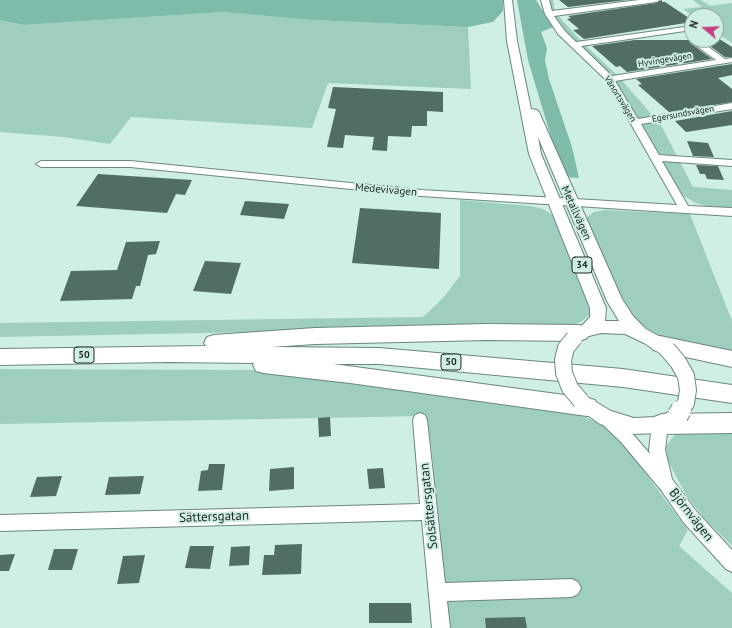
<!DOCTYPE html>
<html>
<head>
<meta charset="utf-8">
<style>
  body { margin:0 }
  #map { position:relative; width:732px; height:628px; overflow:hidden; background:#cfeee4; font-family:"PT Sans",sans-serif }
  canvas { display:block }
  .north { position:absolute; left:684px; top:8px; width:40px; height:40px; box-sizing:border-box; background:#cfeee4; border:1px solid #889f98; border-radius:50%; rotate:289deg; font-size:11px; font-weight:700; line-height:16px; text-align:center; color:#1d2825 }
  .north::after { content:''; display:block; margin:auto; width:14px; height:18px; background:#c64080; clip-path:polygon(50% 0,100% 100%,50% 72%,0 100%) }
</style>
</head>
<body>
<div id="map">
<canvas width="732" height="628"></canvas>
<div class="north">N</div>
</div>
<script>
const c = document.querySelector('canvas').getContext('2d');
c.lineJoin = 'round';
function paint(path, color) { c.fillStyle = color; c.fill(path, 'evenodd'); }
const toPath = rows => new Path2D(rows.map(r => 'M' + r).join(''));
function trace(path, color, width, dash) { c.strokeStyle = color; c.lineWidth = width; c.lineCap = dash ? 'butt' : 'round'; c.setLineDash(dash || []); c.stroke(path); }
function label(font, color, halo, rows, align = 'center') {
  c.font = font + ' "PT Sans",sans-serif'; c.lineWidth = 4; c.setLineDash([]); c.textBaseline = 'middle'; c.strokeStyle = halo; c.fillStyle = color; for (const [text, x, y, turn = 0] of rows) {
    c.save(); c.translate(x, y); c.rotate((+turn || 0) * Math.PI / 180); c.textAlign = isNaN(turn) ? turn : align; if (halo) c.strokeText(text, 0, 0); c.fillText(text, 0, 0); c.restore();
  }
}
const green = toPath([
  [541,0,553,0,555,12,582,42,618,76,654,117,662,127,693,187,732,190,732,208,706,206,696,203,684,196,653,156,606,78,548,13],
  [693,0,701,0,710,6,732,3,732,43,716,32,716,16,693,16,683,9,702,7],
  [223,12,311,20,468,27,471,89,328,83,312,128,131,117,110,144,63,137,0,132,0,20,24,25],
  [460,200,530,206,543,209,554,216,591,307,589,315,581,322,569,326,0,337,0,323,423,317,442,299,460,276],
  [605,210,690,214,732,321,732,354,657,336,632,316,623,303,585,223,587,217,594,212],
  [0,369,258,370,566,411,583,416,599,423,615,433,688,530,679,546,732,593,732,628,448,628,431,445,424,416,0,424],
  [732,430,732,546,705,519,686,495,668,461,666,446,677,432]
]);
const forest = toPath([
  [0,0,503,0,503,11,493,22,468,27,311,20,223,12,24,25,0,20],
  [517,0,536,0,553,27,541,32,547,48,545,60,549,79,572,147,579,178,565,177,557,157,528,60]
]);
const building = toPath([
  [559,0,627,0,568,7],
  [662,0,662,2,665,2,692,20,692,22,584,39,573,30,579,29,567,19,571,18,568,16,656,3],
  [635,40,689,40,690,43,712,59,627,72,620,66,616,67,592,46],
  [702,40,721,40,732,47,732,57,725,57],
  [732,64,732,75,718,78,732,89,732,102,669,112,638,85,642,84,636,79],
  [333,87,443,92,443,112,427,111,427,126,412,126,411,137,388,136,387,151,372,150,374,137,345,135,343,148,327,147,336,109,328,108],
  [732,111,732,125,686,132,675,121],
  [687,141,708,143,714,157,693,156],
  [696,165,718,166,724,180,707,179,705,174,700,174],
  [98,174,192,180,185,195,176,194,167,213,76,206],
  [245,201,289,204,284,219,240,215],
  [360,208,441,213,439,269,352,263],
  [160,241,156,254,148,255,140,286,136,286,132,299,60,301,71,271,117,270,126,242],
  [205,261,241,263,231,294,193,291],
  [330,417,331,436,319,437,318,418],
  [209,464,225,464,222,490,198,491,201,471,208,470],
  [294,467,294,489,269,491,270,469],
  [383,468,385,488,369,489,367,469],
  [62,476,56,496,30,497,37,477],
  [144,476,140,494,105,495,109,477],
  [302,544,301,574,262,575,264,555,274,555,275,545],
  [190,546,214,546,210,569,185,568],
  [250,546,249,565,229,566,231,547],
  [54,549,78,549,72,570,48,570],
  [15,554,9,571,0,571,0,555],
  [145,555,139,583,117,584,123,556],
  [369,603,411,603,412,623,369,623],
  [525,617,527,628,486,628,485,618]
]);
const minor = toPath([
  [541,0,549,0,552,11,639,0,660,0,656,2,554,16,564,30,576,42,692,26,692,30,581,46,612,76,716,60,691,42,690,40,692,38,692,40,699,40,725,59,732,58,732,62,615,81,638,119,732,103,732,109,641,124,659,155,732,160,732,166,662,161,688,206,732,208,732,216,421,196,130,167,41,167,36,164,41,161,130,161,421,190,677,205,606,80,558,34,545,14,541,0],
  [606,411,611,413,631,432,650,454,649,450,652,425,655,420,660,418,665,420,668,425,665,450,672,479,696,511,732,550,732,572,726,569,684,523,661,490,621,442,601,423,599,418,601,413,606,411],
  [420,413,425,415,427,420,445,583,572,579,578,582,581,588,578,594,572,597,447,601,450,628,432,628,422,520,0,531,0,515,420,504,413,420,415,415,420,413]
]);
const major = toPath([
  [504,0,512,0,517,41,531,109,537,110,539,112,622,299,633,316,646,329,673,344,675,349,673,354,667,356,661,354,644,343,625,334,601,333,585,337,579,336,577,331,590,317,590,308,529,154,507,41,504,0],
  [538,137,607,301,619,321,605,321,606,308,541,154,538,137],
  [581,393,611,411,634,418,658,417,671,411,678,413,680,419,678,425,660,433,634,434,600,424,575,406,572,401,575,396,581,393]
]);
const highway = toPath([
  [487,324,580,325,587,328,590,333,587,338,580,341,487,340,315,344,271,347,379,348,623,369,732,385,732,403,623,387,379,364,333,364,587,398,595,400,598,407,595,414,587,416,350,383,263,373,256,371,253,365,254,363,168,362,0,365,0,349,206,346,204,343,207,337,214,335,315,328,487,324],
  [660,336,732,351,732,367,653,350,650,344,653,338,660,336],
  [732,413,732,433,662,434,654,431,651,424,654,417,662,414,732,413]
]);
const majorBridgeFar1 = toPath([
  [574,338,566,348,563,360,564,373,570,388,581,401],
  [667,349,678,362,686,376,688,390,686,403,680,411]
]);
const majorBridge = toPath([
  [678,415,681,410]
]);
const farStreetnames = [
  ["Hyvingevägen",665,60,-9],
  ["Vänortsvägen",620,99,58],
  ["Egersundsvägen",683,114,-10]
];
const shields = [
  [582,265,20],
  [84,355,20],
  [451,362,20]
];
const shieldNames = [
  ["34",582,265],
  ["50",84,355],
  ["50",451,362]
];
const streetNames = [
  ["Medevivägen",386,190,5],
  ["Metallvägen",576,213,66]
];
const nearStreetnames = [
  ["Solsättersgatan",429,506,-96],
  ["Björnvägen",691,515,52],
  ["Sättersgatan",214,517,-2]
];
paint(green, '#9ecec0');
paint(forest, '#7ebbaa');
paint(building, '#526d65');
trace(minor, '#6b877f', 2);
trace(major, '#6b877f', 2);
trace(highway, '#6b877f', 2);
paint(minor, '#fff');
paint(major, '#fff');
paint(highway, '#fff');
trace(majorBridgeFar1, '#6b877f', 18, []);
trace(majorBridge, '#6b877f', 22, []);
trace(majorBridgeFar1, '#fff', 16);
trace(majorBridge, '#fff', 20);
label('9px', '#1d2825', '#cfeee4', farStreetnames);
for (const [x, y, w] of shields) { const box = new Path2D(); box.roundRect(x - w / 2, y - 8, w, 16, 3); c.fillStyle = '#cfeee4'; c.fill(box); trace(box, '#1d2825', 1); }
label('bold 10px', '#1d2825', null, shieldNames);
label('11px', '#1d2825', '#cfeee4', streetNames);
label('13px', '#1d2825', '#cfeee4', nearStreetnames);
</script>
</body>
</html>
